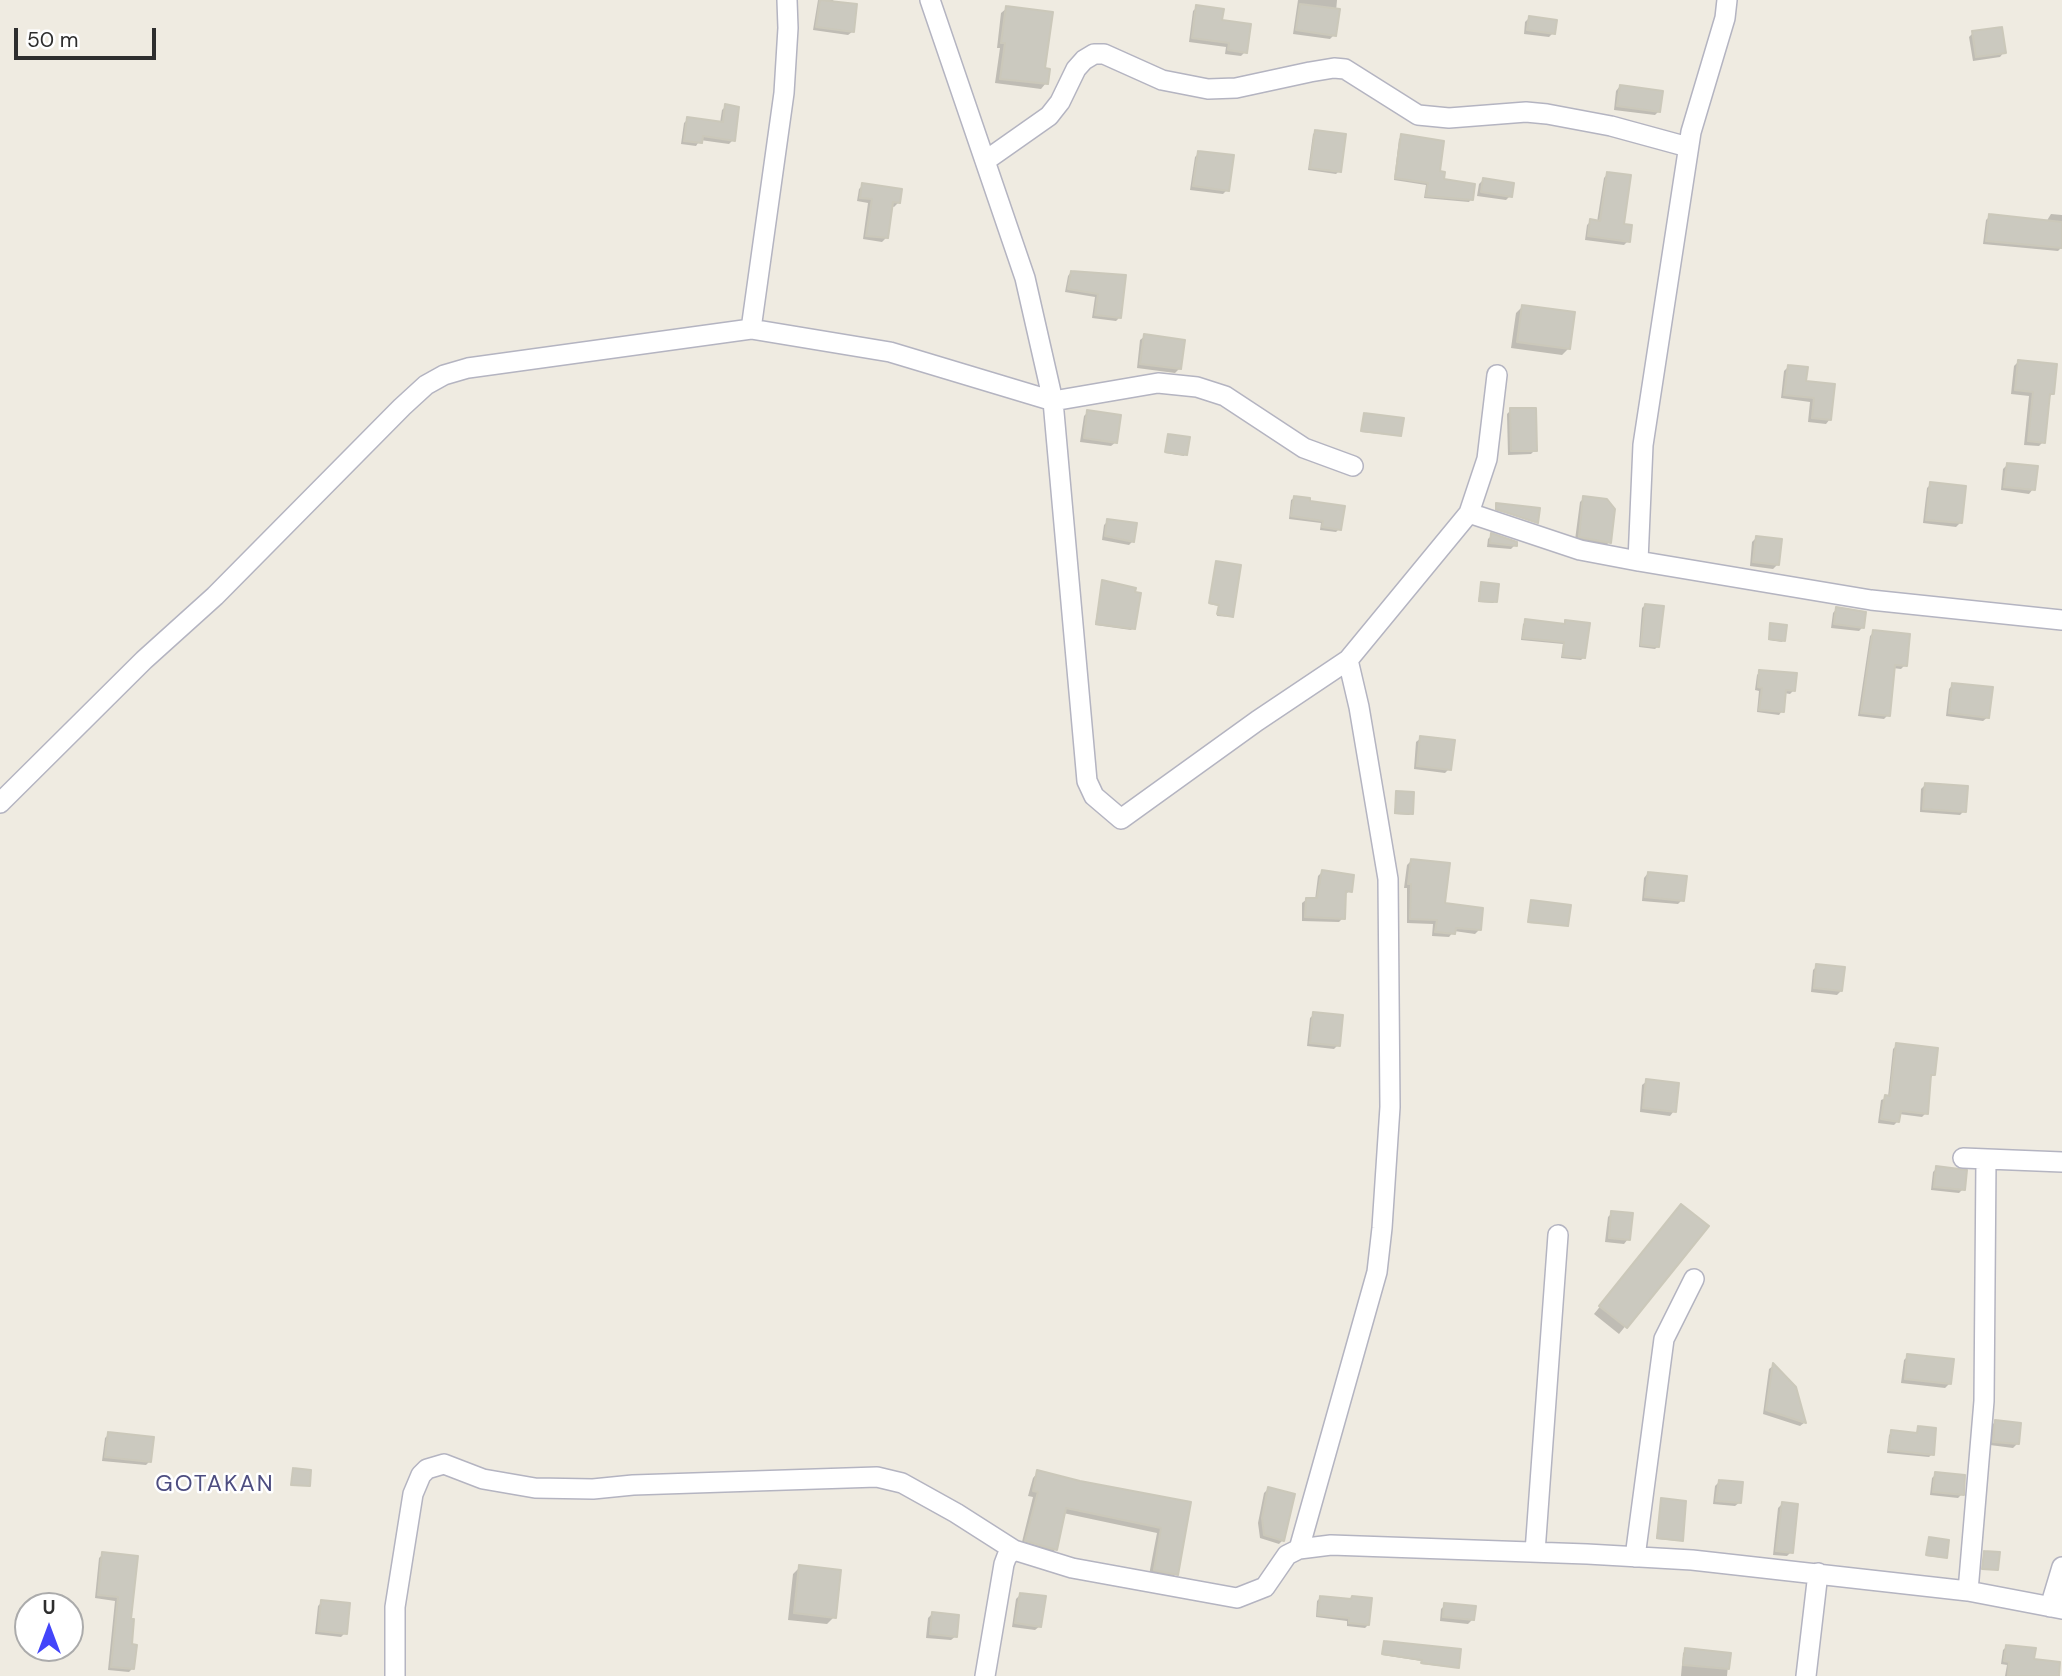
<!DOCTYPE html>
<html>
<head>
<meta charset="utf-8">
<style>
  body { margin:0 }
  #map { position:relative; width:2062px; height:1676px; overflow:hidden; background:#efebe1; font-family:"DM Sans",sans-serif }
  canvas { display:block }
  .north { position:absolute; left:14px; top:1592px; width:70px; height:70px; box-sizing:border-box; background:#fff; border:2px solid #ababab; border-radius:50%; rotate:0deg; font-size:19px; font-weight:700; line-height:28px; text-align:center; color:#2e2e2e }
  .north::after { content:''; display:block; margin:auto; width:24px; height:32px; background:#4345fa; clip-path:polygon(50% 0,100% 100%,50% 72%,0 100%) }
  .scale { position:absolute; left:14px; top:28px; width:142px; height:32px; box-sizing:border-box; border:4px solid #2e2e2e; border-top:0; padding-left:9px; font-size:21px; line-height:24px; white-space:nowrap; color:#2e2e2e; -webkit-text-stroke:5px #fff; paint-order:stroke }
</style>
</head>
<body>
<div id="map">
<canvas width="2062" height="1676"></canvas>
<div class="north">U</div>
<div class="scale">50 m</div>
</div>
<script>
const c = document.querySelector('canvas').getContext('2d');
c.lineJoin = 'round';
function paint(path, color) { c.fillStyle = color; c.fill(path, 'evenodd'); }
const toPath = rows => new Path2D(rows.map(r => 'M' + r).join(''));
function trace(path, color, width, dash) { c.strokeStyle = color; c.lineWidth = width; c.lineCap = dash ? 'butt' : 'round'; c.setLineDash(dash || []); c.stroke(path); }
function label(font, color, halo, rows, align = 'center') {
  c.font = font + ' "DM Sans",sans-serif'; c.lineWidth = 5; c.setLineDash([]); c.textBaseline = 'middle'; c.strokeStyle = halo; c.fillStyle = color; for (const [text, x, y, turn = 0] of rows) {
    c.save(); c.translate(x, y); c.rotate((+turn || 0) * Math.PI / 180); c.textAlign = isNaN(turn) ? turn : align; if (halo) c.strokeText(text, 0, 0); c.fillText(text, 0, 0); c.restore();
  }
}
const shadow = toPath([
  [818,0,833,0,852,32,848,35,813,30],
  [1298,0,1337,0,1334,35,1330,39,1293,34],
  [1197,7,1221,22,1245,52,1241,56,1225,54,1226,47,1189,42,1193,11],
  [1007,8,1046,83,1041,89,995,83,1000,48,997,48,1001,13],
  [1529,18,1553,33,1549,37,1524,34,1525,22],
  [1973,33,2004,52,2000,57,1973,61,1969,37],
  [1620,86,1659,111,1655,115,1614,110,1616,91],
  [726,106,733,140,729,144,700,140,696,146,681,144,684,123,688,119,720,123,722,110],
  [1316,131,1339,171,1336,174,1308,170,1313,134],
  [1402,136,1438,172,1442,180,1471,199,1469,202,1424,198,1426,185,1394,180,1399,139],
  [1199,153,1227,190,1223,194,1190,190,1195,157],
  [1608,173,1622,225,1628,241,1624,245,1585,240,1587,225,1591,221,1597,222,1604,178],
  [1483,180,1510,196,1506,200,1477,196,1479,184],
  [863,185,898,203,894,207,891,206,886,238,882,242,863,239,868,203,857,201,859,189],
  [2051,214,2062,215,2062,247,2058,251,1983,244,1986,220,1990,216,2046,222],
  [1071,272,1124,276,1119,318,1116,321,1092,318,1095,297,1065,292,1068,276],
  [1523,306,1569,348,1562,355,1511,348,1516,313],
  [1145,336,1179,369,1175,373,1137,368,1140,340],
  [2018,362,2052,394,2048,398,2043,442,2039,446,2024,445,2029,396,2011,394,2014,366],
  [1788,367,1804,382,1830,419,1826,424,1808,422,1810,402,1781,398,1784,371],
  [1511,410,1535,450,1531,454,1508,455,1507,414],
  [1088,412,1116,442,1111,446,1080,442,1084,416],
  [1365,415,1399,436,1361,432],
  [1169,436,1185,454,1184,456,1165,453],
  [2007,465,2033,489,2029,494,2001,490,2003,469],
  [1931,484,1960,523,1956,527,1923,523,1927,488],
  [1295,497,1339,529,1336,532,1320,530,1321,523,1289,519,1291,500],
  [1584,498,1609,542,1605,547,1575,540,1580,502],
  [1497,505,1537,522,1495,510],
  [1108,521,1133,541,1129,545,1102,540,1104,525],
  [1492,535,1515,545,1511,549,1487,547,1488,539],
  [1756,538,1778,564,1773,569,1750,566,1752,542],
  [1216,563,1232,616,1230,617,1217,616,1218,606,1209,604],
  [1102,582,1133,628,1131,630,1095,625],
  [1481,584,1495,602,1493,603,1478,602],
  [1645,605,1658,646,1655,649,1639,647,1642,608],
  [1837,608,1863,627,1859,631,1831,628,1833,613],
  [1526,621,1563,625,1566,622,1584,657,1581,660,1561,658,1563,644,1521,640,1523,624],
  [1771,625,1784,640,1782,642,1768,640],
  [1874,632,1905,665,1901,669,1893,668,1888,715,1884,719,1858,716,1870,636],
  [1760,671,1794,690,1790,694,1784,693,1782,711,1779,715,1757,712,1759,691,1755,690,1757,675],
  [1953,684,1988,717,1983,721,1946,716,1949,689],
  [1421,738,1449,769,1445,773,1414,769,1416,742],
  [1925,785,1964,811,1960,815,1920,812,1921,789],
  [1397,793,1411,814,1409,815,1394,814],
  [1411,861,1443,904,1479,930,1475,934,1454,931,1449,937,1432,936,1433,924,1407,923,1407,888,1404,888,1407,865],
  [1322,872,1350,891,1344,895,1343,918,1339,922,1302,921,1302,903,1307,899,1315,900,1318,876],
  [1648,873,1682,900,1678,904,1642,901,1644,878],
  [1531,902,1567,925,1528,923],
  [1817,966,1841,991,1837,995,1811,992,1813,970],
  [1314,1014,1338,1045,1334,1049,1307,1046,1310,1018],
  [1897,1045,1933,1075,1929,1079,1926,1113,1922,1117,1899,1114,1898,1121,1894,1125,1878,1123,1881,1100,1888,1097,1893,1049],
  [1647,1081,1674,1111,1670,1116,1640,1112,1642,1085],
  [1937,1168,1963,1189,1959,1193,1931,1190,1933,1172],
  [1612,1213,1628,1239,1624,1244,1605,1242,1608,1217],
  [1675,1213,1706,1226,1619,1334,1594,1314],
  [1908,1356,1950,1383,1945,1388,1901,1383,1904,1360],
  [1773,1366,1795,1388,1804,1423,1800,1426,1763,1414,1769,1369],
  [1995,1422,2017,1444,2013,1448,1990,1445,1991,1426],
  [1919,1428,1932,1454,1929,1457,1887,1453,1889,1435,1892,1432,1915,1435],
  [109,1434,150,1461,146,1465,102,1461,105,1438],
  [1038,1472,1189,1504,1176,1574,1171,1579,1149,1575,1157,1533,1063,1513,1055,1550,1050,1555,1021,1546,1033,1497,1028,1496,1033,1478],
  [1936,1474,1962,1494,1958,1498,1930,1495,1932,1478],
  [1719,1482,1740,1502,1735,1506,1713,1504,1715,1486],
  [1268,1489,1283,1540,1279,1544,1260,1538,1258,1523,1264,1493],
  [1662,1500,1681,1540,1679,1541,1656,1539],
  [1782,1504,1791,1552,1787,1556,1773,1555,1778,1508],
  [1929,1539,1945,1557,1944,1558,1926,1556],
  [103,1554,129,1620,133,1668,129,1672,108,1670,115,1601,95,1598,99,1558],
  [800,1567,834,1617,827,1624,788,1620,793,1574],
  [1020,1595,1040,1626,1035,1630,1012,1627,1016,1599],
  [1320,1598,1349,1601,1368,1625,1365,1628,1347,1626,1347,1621,1316,1617,1317,1601],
  [322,1602,345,1633,341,1637,315,1634,318,1606],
  [1445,1605,1472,1620,1468,1624,1440,1621,1441,1609],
  [932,1614,956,1636,951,1640,926,1638,928,1618],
  [1385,1643,1457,1668,1421,1664,1421,1661,1382,1655],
  [2006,1647,2022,1676,2005,1676,2007,1665,2001,1664,2003,1650],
  [1686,1650,1729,1655,1727,1676,1681,1676,1683,1653]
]);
const building = toPath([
  [820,0,857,4,854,32,816,27,820,0],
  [1300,4,1340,9,1336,36,1296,30,1300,4],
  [1196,5,1224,9,1222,20,1251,24,1247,53,1228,50,1229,43,1192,38,1196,5],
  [1006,6,1053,12,1045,68,1050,69,1048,84,1000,79,1005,43,1001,43,1006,6],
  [1529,16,1557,20,1555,34,1527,30,1529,16],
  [2002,27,2006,53,1976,57,1972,31,2002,27],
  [1620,85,1663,91,1660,112,1617,106,1620,85],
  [725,104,739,107,735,141,703,136,702,143,684,141,687,117,723,122,725,104],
  [1315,130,1346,134,1341,172,1310,168,1315,130],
  [1401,134,1444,141,1440,171,1445,172,1444,179,1475,184,1473,200,1426,196,1428,183,1395,178,1401,134],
  [1198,151,1234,155,1229,191,1193,186,1198,151],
  [1607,172,1631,175,1624,224,1632,225,1630,242,1588,236,1590,219,1600,221,1607,172],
  [1483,178,1514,183,1512,197,1481,192,1483,178],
  [862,183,902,189,900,203,893,202,888,238,866,236,872,199,860,198,862,183],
  [1989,214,2062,222,2062,248,1986,241,1989,214],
  [1071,271,1126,275,1121,318,1095,315,1098,294,1068,289,1071,271],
  [1522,305,1575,312,1570,349,1517,342,1522,305],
  [1144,334,1185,340,1181,369,1140,364,1144,334],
  [2018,360,2057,364,2054,394,2050,394,2045,443,2028,441,2033,392,2015,390,2018,360],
  [1788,365,1808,367,1806,381,1835,384,1831,420,1812,418,1814,398,1784,395,1788,365],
  [1510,408,1536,408,1537,451,1511,451,1510,408],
  [1087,410,1121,415,1117,443,1084,438,1087,410],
  [1364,413,1404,418,1401,436,1361,431,1364,413],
  [1168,434,1190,437,1187,455,1165,452,1168,434],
  [2007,463,2038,466,2035,490,2004,487,2007,463],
  [1930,482,1966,486,1962,523,1926,520,1930,482],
  [1294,496,1310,498,1310,501,1345,506,1341,530,1322,527,1323,521,1291,516,1294,496],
  [1583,496,1607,499,1615,509,1611,543,1579,537,1583,496],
  [1496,503,1540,508,1538,523,1496,509,1496,503],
  [1107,519,1137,523,1134,542,1105,536,1107,519],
  [1491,533,1517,542,1517,546,1490,543,1491,533],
  [1756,536,1782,539,1779,565,1753,562,1756,536],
  [1216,561,1241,565,1233,617,1217,614,1219,605,1209,603,1216,561],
  [1102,580,1136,588,1135,592,1141,593,1135,629,1096,624,1102,580],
  [1481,582,1499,584,1497,602,1479,601,1481,582],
  [1645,604,1664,606,1659,647,1641,645,1645,604],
  [1836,607,1866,612,1864,628,1834,624,1836,607],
  [1525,619,1565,624,1565,620,1590,623,1585,658,1563,656,1564,642,1523,638,1525,619],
  [1770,623,1787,625,1785,641,1769,639,1770,623],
  [1873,630,1910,634,1907,666,1895,665,1890,716,1861,713,1873,630],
  [1759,670,1797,673,1795,691,1786,690,1784,712,1759,710,1762,688,1758,687,1759,670],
  [1952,683,1993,687,1989,718,1949,713,1952,683],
  [1420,736,1455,740,1451,770,1417,766,1420,736],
  [1925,783,1968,786,1966,812,1923,809,1925,783],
  [1396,791,1414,792,1413,814,1395,813,1396,791],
  [1411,859,1450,863,1445,903,1483,908,1481,930,1456,928,1455,934,1435,932,1437,920,1410,919,1411,884,1408,884,1411,859],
  [1322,870,1354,875,1352,892,1346,891,1345,919,1305,917,1306,898,1317,898,1322,870],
  [1648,872,1687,876,1684,901,1645,897,1648,872],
  [1531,900,1571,905,1568,926,1528,922,1531,900],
  [1816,964,1845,967,1842,991,1814,988,1816,964],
  [1313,1012,1343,1015,1340,1046,1310,1043,1313,1012],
  [1896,1043,1938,1048,1935,1075,1931,1075,1928,1114,1901,1111,1899,1122,1881,1119,1885,1095,1890,1096,1896,1043],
  [1646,1079,1679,1083,1676,1112,1643,1108,1646,1079],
  [1936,1166,1967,1170,1965,1190,1934,1187,1936,1166],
  [1681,1204,1709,1226,1627,1328,1599,1306,1681,1204],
  [1611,1211,1633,1213,1630,1240,1609,1238,1611,1211],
  [1907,1354,1954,1359,1951,1384,1905,1379,1907,1354],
  [1773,1363,1796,1387,1806,1423,1766,1410,1773,1363],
  [1995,1420,2021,1423,2019,1444,1993,1442,1995,1420],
  [1918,1426,1936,1428,1934,1455,1889,1450,1891,1430,1917,1433,1918,1426],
  [108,1432,154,1437,151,1462,105,1457,108,1432],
  [293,1468,311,1470,310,1486,291,1485,293,1468],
  [1037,1470,1080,1481,1191,1502,1178,1575,1154,1570,1161,1528,1066,1508,1057,1550,1025,1541,1038,1492,1033,1491,1037,1470],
  [1935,1472,1965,1475,1964,1495,1933,1492,1935,1472],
  [1719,1480,1743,1482,1741,1503,1716,1501,1719,1480],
  [1268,1487,1295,1494,1284,1541,1264,1535,1262,1518,1268,1487],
  [1661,1498,1686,1501,1683,1541,1657,1538,1661,1498],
  [1782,1502,1798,1504,1793,1553,1776,1551,1782,1502],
  [1929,1537,1949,1540,1947,1558,1926,1555,1929,1537],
  [1984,1551,2000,1552,1998,1570,1982,1569,1984,1551],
  [102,1552,138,1556,131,1619,134,1619,132,1644,137,1645,134,1669,111,1667,118,1597,98,1595,102,1552],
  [799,1565,841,1570,836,1618,794,1613,799,1565],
  [1020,1593,1046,1596,1041,1627,1015,1623,1020,1593],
  [1320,1596,1351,1599,1352,1596,1372,1598,1369,1625,1349,1623,1349,1618,1318,1615,1320,1596],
  [321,1600,350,1603,347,1634,318,1631,321,1600],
  [1444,1603,1476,1606,1474,1620,1443,1617,1444,1603],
  [932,1612,959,1615,957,1637,930,1634,932,1612],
  [1384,1641,1461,1649,1459,1668,1421,1663,1422,1660,1382,1654,1384,1641],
  [2006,1645,2036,1648,2034,1659,2060,1662,2059,1676,2008,1676,2009,1662,2004,1661,2006,1645],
  [1685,1648,1731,1653,1729,1669,1683,1665,1685,1648]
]);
const minor = toPath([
  [930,0,1025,278,1053,401,1087,781,1094,796,1121,819,1257,721,1348,660,1469,513,1487,459,1497,375],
  [1727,0,1725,18,1691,132,1643,445,1638,561,1871,600,2062,620],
  [985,161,1049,116,1060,102,1076,69,1084,60,1094,54,1104,54,1162,80,1208,89,1236,88,1310,72,1334,68,1345,69,1418,115,1449,118,1526,112,1547,114,1611,126,1688,147],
  [751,329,784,93,788,28,787,0],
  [1469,513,1580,550,1638,561],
  [0,803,144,660,215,596,402,407,426,385,444,375,468,368,751,329,890,352,1053,401,1158,383,1197,387,1225,396,1304,448,1353,466],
  [1963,1158,2062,1162],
  [1299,1549,1377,1272,1382,1228,1390,1107,1388,879,1359,707,1348,660],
  [1535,1552,1558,1235],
  [1635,1557,1664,1339,1694,1279],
  [1968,1591,1984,1401,1986,1160],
  [2050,1607,2062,1567],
  [395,1676,395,1607,413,1494,421,1475,427,1469,444,1464,483,1479,535,1488,593,1489,633,1485,877,1477,902,1483,956,1513,1014,1550,1072,1568,1237,1598,1265,1587,1287,1555,1299,1549,1331,1545,1587,1554,1692,1560,1968,1591,2062,1609],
  [985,1676,1004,1564,1007,1556,1014,1550],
  [1806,1676,1818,1573]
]);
const quarterNames = [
  ["GOTAKAN",215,1485]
];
paint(shadow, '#0003');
paint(building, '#cbc9bf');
trace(building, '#cbc8ba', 2);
trace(minor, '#b4b4c1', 22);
trace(minor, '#fff', 19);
c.letterSpacing = '2px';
label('23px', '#4d4d80', '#fff', quarterNames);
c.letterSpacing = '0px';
</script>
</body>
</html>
